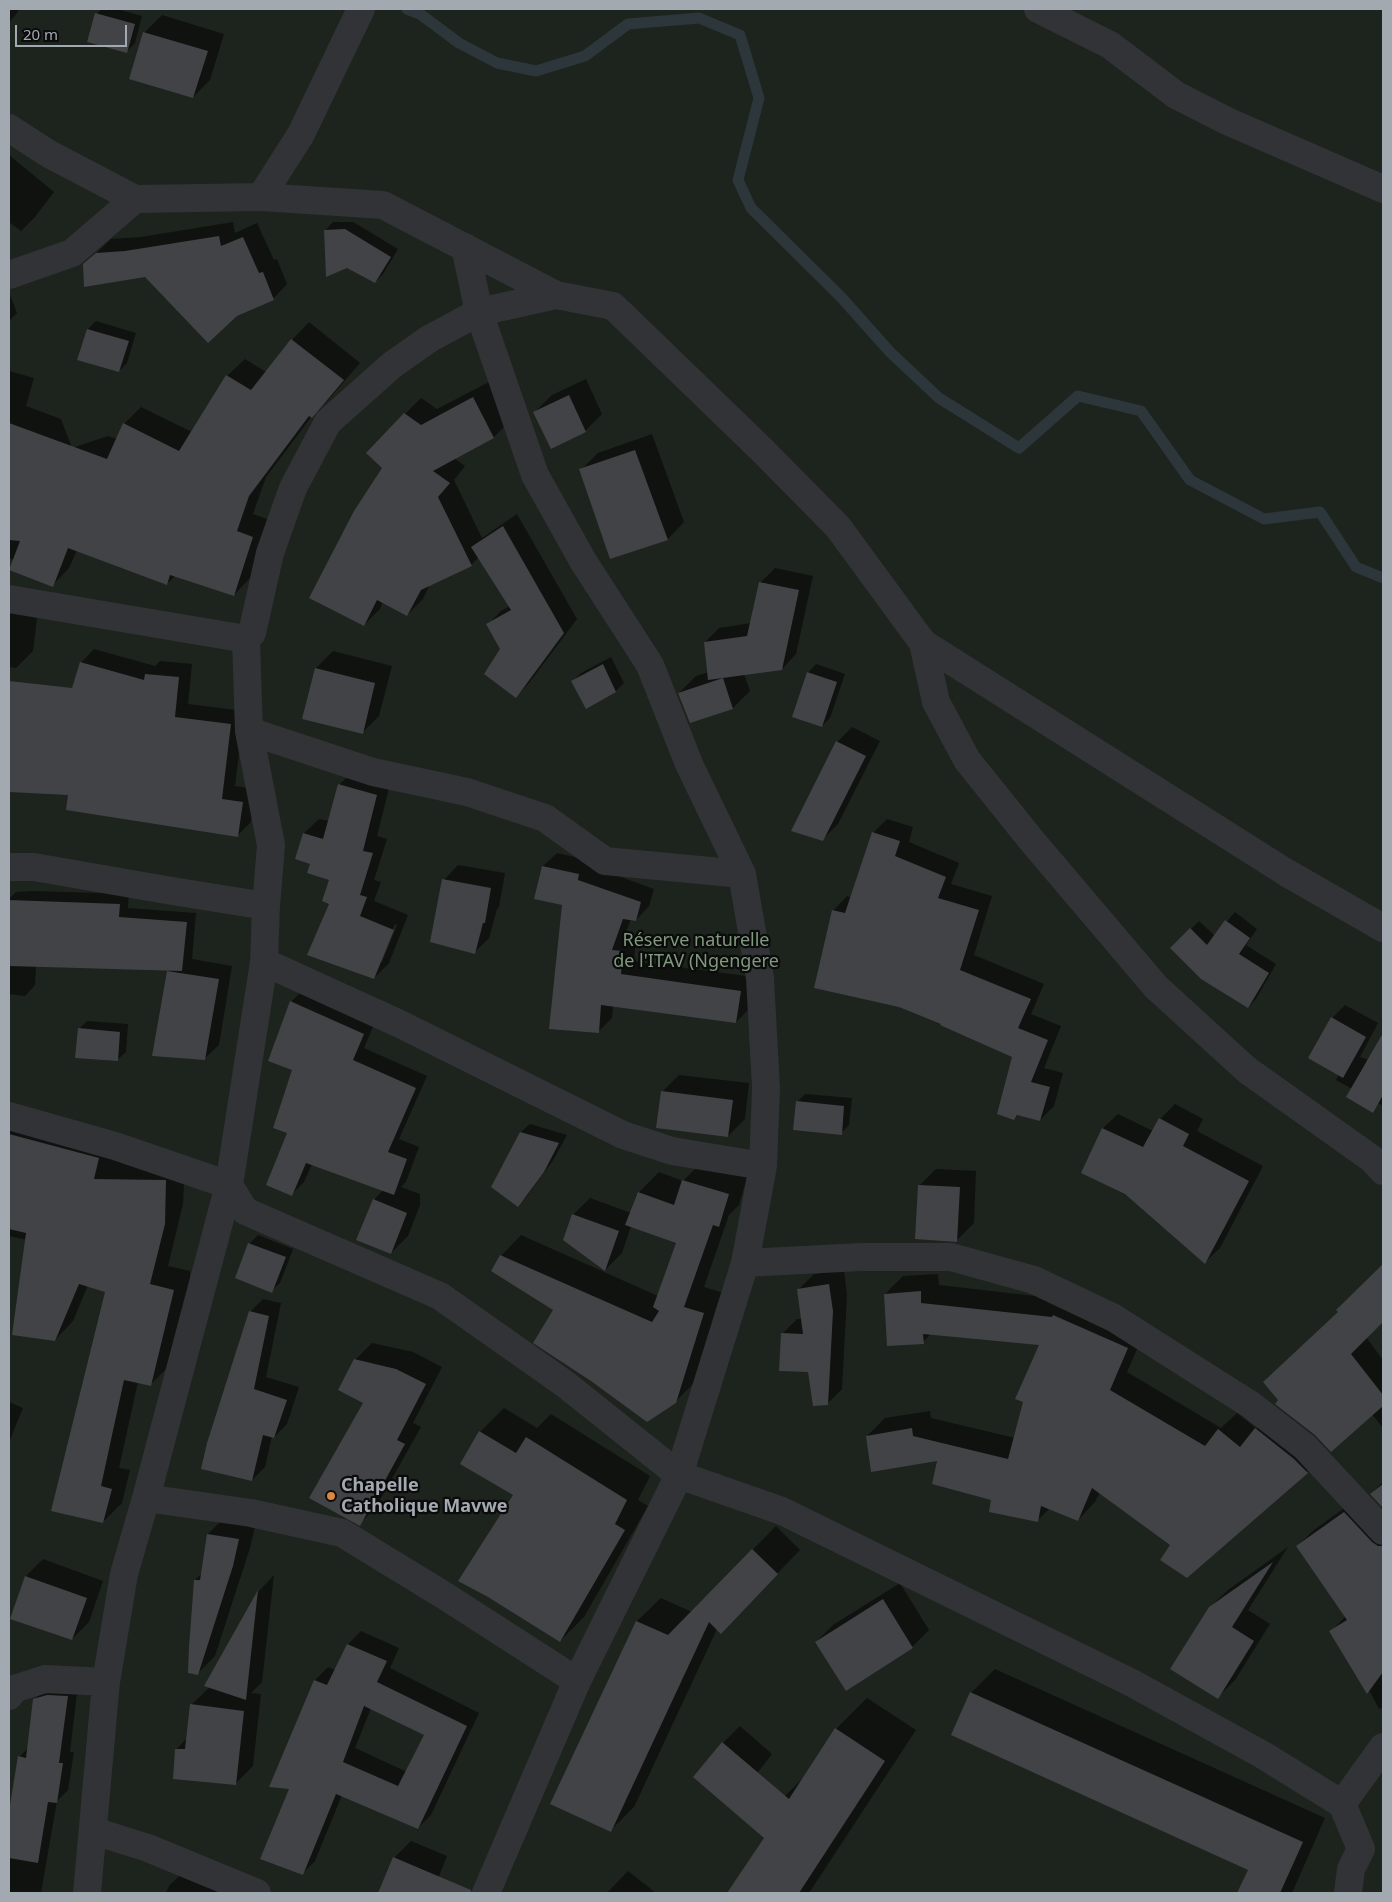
<!DOCTYPE html>
<html>
<head>
<meta charset="utf-8">
<style>
  body { margin:0 }
  #map { position:relative; width:1392px; height:1902px; overflow:hidden; background:#101011; font-family:"Noto Sans",sans-serif }
  canvas { display:block }
  .frame { position:absolute; inset:0; border:10px solid #a3a9b0; pointer-events:none }
  .scale { position:absolute; left:15px; top:25px; width:112px; height:22px; box-sizing:border-box; border:2px solid #a3a9b0; border-top:0; padding-left:6px; font-size:15px; line-height:18px; white-space:nowrap; color:#a3a9b0; -webkit-text-stroke:4px #0b0b0c; paint-order:stroke }
</style>
</head>
<body>
<div id="map">
<canvas width="1392" height="1902"></canvas>
<div class="frame"></div>
<div class="scale">20 m</div>
</div>
<script>
const c = document.querySelector('canvas').getContext('2d');
c.lineJoin = 'round';
function paint(path, color) { c.fillStyle = color; c.fill(path, 'evenodd'); }
const toPath = rows => new Path2D(rows.map(r => 'M' + r).join(''));
function trace(path, color, width, dash) { c.strokeStyle = color; c.lineWidth = width; c.lineCap = dash ? 'butt' : 'round'; c.setLineDash(dash || []); c.stroke(path); }
function label(font, color, halo, rows, align = 'center') {
  c.font = font + ' "Noto Sans",sans-serif'; c.lineWidth = 4.5; c.setLineDash([]); c.textBaseline = 'middle'; c.strokeStyle = halo; c.fillStyle = color; for (const [text, x, y, turn = 0] of rows) {
    c.save(); c.translate(x, y); c.rotate((+turn || 0) * Math.PI / 180); c.textAlign = isNaN(turn) ? turn : align; if (halo) c.strokeText(text, 0, 0); c.fillText(text, 0, 0); c.restore();
  }
}
const green = toPath([
  [9,9,1383,9,1383,1893,9,1893]
]);
const shadow = toPath([
  [9,9,20,9,9,23],
  [101,9,117,9,142,16,135,43,127,51,97,14],
  [162,15,224,34,210,80,193,97,131,78,145,32],
  [9,155,54,192,35,217,21,231,9,222],
  [233,222,235,233,257,223,274,260,277,259,287,284,273,299,85,264,111,239,141,237],
  [333,222,353,222,398,249,383,274,375,282,347,266,325,231],
  [9,292,17,313,9,321],
  [96,321,136,333,127,363,119,371,88,329],
  [309,322,360,363,329,399,312,416,266,477,253,514,269,520,251,577,234,595,175,576,167,584,77,550,69,568,52,586,14,560,9,558,9,493,36,502,50,467,9,456,9,371,34,378,26,406,61,419,72,448,108,436,117,439,124,424,141,407,192,432,227,376,245,359,266,372,292,340],
  [586,379,602,414,585,431,535,412,552,395],
  [489,382,510,421,494,437,454,458,465,466,454,480,482,538,517,514,577,619,529,683,516,696,502,649,488,624,501,611,510,606,479,557,471,565,430,584,423,599,407,615,383,601,380,609,364,625,384,468,405,414,421,398,437,409],
  [652,434,684,522,668,539,611,558,581,470,598,453],
  [775,568,813,576,796,654,782,669,744,674,750,691,733,708,690,722,679,693,696,676,709,672,705,642,719,628,751,623,760,583],
  [9,607,38,610,33,651,16,668,9,667],
  [94,649,155,666,160,661,192,664,188,704,244,711,235,786,256,789,251,822,237,836,69,794,9,790,9,713,13,709,80,708,81,663],
  [333,651,392,666,379,716,362,733,304,718,316,668],
  [611,657,624,683,616,691,587,707,573,681,581,673],
  [816,664,845,674,830,718,822,726,808,673],
  [852,727,880,741,838,824,823,839,837,742],
  [354,770,391,780,377,836,387,839,374,880,381,882,374,901,408,915,389,963,374,978,330,903,331,879,311,864,297,859,304,833,319,819,329,821,339,785],
  [395,924,397,925,382,962,380,962],
  [887,819,913,827,909,842,959,863,951,884,992,896,974,955,1044,984,1031,1014,1061,1026,1044,1068,1063,1073,1054,1106,1040,1120,1019,1114,1014,1119,1014,1056,833,911,847,896,852,898,873,833],
  [557,853,592,861,591,866,654,889,649,906,636,920,631,919,624,937,636,938,634,961,754,977,749,1009,736,1022,613,1005,612,1018,598,1032,563,904,543,866],
  [458,865,505,873,499,907,497,909,489,938,475,952,444,880],
  [33,891,129,894,128,908,196,913,192,959,232,966,219,1045,204,1059,154,1055,168,971,170,969,36,966,35,985,25,996,9,994,9,899,16,892],
  [1235,912,1257,929,1246,945,1276,964,1256,999,1248,1007,1172,948,1199,921,1215,936],
  [303,990,375,1022,364,1048,427,1076,399,1139,419,1147,406,1182,401,1187,420,1194,420,1205,408,1236,391,1253,374,1200,383,1190,312,1164,304,1182,292,1194,289,1132,294,1069,291,1002],
  [1345,1005,1378,1023,1360,1057,1369,1060,1381,1048,1383,1049,1383,1106,1336,1080,1339,1074,1332,1018],
  [87,1021,128,1024,126,1052,117,1060,79,1029],
  [679,1075,749,1083,745,1119,728,1136,662,1092],
  [805,1094,852,1098,849,1125,841,1133,797,1102],
  [1175,1104,1203,1119,1197,1131,1263,1166,1220,1248,1205,1262,1126,1193,1083,1172,1103,1128,1118,1114,1153,1131,1160,1119],
  [9,1111,117,1139,112,1160,185,1162,183,1204,168,1266,190,1271,190,1282,169,1366,150,1385,138,1382,119,1468,130,1470,122,1503,103,1522,53,1510,106,1291,88,1285,73,1321,55,1340,27,1240,9,1236],
  [530,1124,567,1135,552,1162,526,1197,518,1205,492,1186,521,1132],
  [704,1160,748,1174,739,1205,729,1215,704,1287,724,1293,696,1381,675,1402,555,1309,501,1256,521,1235,658,1296,678,1242,631,1226,622,1253,605,1270,573,1215,590,1198,631,1213,639,1192,659,1172,683,1181],
  [936,1169,976,1171,974,1223,957,1240,919,1186],
  [258,1235,293,1249,280,1283,271,1291,237,1277,250,1243],
  [1383,1265,1383,1320,1366,1337,1383,1360,1383,1428,1372,1414,1331,1450,1339,1312,1338,1310],
  [844,1270,847,1295,842,1389,827,1404,809,1371,782,1334,797,1319,803,1319,799,1289,814,1274],
  [938,1274,939,1285,1070,1300,1145,1331,1127,1372,1221,1428,1237,1413,1257,1429,1274,1411,1324,1454,1307,1472,1172,1545,1100,1492,1095,1502,1078,1520,1050,1508,1038,1520,939,1460,867,1436,885,1418,930,1411,931,1418,1015,1438,1041,1344,932,1333,923,1342,885,1294,903,1276],
  [263,1299,281,1303,266,1377,299,1387,287,1424,274,1437,272,1436,265,1467,252,1480,250,1312],
  [372,1343,413,1352,442,1367,413,1423,421,1427,376,1507,360,1524,365,1402,355,1360],
  [9,1402,23,1408,9,1442],
  [504,1408,537,1428,551,1414,650,1476,638,1500,648,1506,584,1617,560,1641,515,1495,480,1432],
  [1383,1482,1383,1506,1371,1494],
  [1361,1496,1383,1520,1383,1707,1379,1709,1369,1690,1331,1631,1346,1616,1297,1546,1314,1530],
  [225,1517,256,1522,250,1548,215,1656,198,1673,195,1580,202,1573,208,1534],
  [776,1526,800,1550,744,1608,717,1629,634,1807,610,1831,552,1803,637,1621,661,1598,692,1612],
  [1288,1547,1248,1610,1270,1624,1235,1680,1218,1697,1210,1607,1228,1590],
  [43,1559,103,1581,89,1622,72,1639,11,1618,26,1576],
  [274,1575,262,1682,251,1693,261,1694,253,1766,236,1783,177,1749,187,1738,191,1705,210,1687,206,1685,259,1591],
  [900,1583,929,1630,912,1647,816,1642,833,1625],
  [361,1631,399,1648,390,1668,479,1713,431,1815,418,1828,342,1795,315,1861,302,1874,290,1788,270,1786,315,1680,328,1667,335,1670,348,1644],
  [371,1708,426,1735,407,1772,355,1748],
  [995,1669,1325,1818,1292,1893,1238,1893,1249,1869,971,1693],
  [78,1685,70,1752,74,1752,68,1790,57,1801,41,1893,9,1893,9,1818,19,1757,28,1748,34,1700,46,1688],
  [867,1698,916,1730,809,1893,726,1893,733,1887,765,1837,785,1796,806,1775,836,1729],
  [740,1726,772,1754,745,1789,723,1743],
  [411,1841,447,1856,432,1893,380,1893,394,1858],
  [189,1866,222,1893,166,1893,169,1886],
  [628,1871,656,1893,607,1893]
]);
const stream = toPath([
  [407,9,420,14,459,43,497,63,536,71,585,56,628,24,699,18,740,35,759,98,738,180,751,208,841,297,890,352,939,398,1019,448,1078,396,1141,411,1190,480,1264,519,1320,512,1356,567,1383,578]
]);
const building = toPath([
  [95,13,135,24,127,53,87,42],
  [143,32,208,51,193,98,129,79],
  [345,229,391,257,375,283,347,268,326,277,324,230],
  [219,236,221,246,243,237,259,273,263,272,274,300,237,316,208,343,145,277,84,287,83,264,96,253,125,251],
  [87,329,129,341,119,372,77,360],
  [291,339,344,380,312,418,309,416,249,496,237,531,253,537,234,596,170,575,167,585,68,548,53,587,9,570,20,541,9,540,9,423,107,459,123,423,179,451,226,375,251,390],
  [569,395,586,432,551,449,533,412],
  [473,397,494,438,433,471,450,483,438,497,472,566,421,590,407,616,377,600,364,626,309,598,354,511,382,468,366,453,404,413,421,425],
  [635,450,668,540,610,559,579,469],
  [503,526,564,633,516,698,484,674,500,649,486,624,511,610,471,547],
  [759,582,799,590,782,670,708,680,704,642,747,636],
  [80,662,144,680,145,674,179,677,175,717,231,724,222,799,243,802,238,837,66,810,68,795,9,792,9,681,72,688],
  [603,664,616,692,586,709,571,681],
  [315,668,375,683,363,734,302,719],
  [807,672,837,682,822,727,792,717],
  [723,678,733,709,690,723,678,693],
  [836,741,866,756,823,841,791,831],
  [338,784,377,795,363,851,373,853,360,895,367,897,360,916,394,930,374,979,307,955,329,904,322,901,329,880,307,873,310,864,295,859,303,833,323,839],
  [872,832,900,841,895,856,946,877,938,898,979,910,960,970,1031,999,1018,1028,1048,1040,1031,1082,1050,1087,1040,1121,1017,1115,1014,1120,997,1114,1012,1057,940,1025,941,1024,899,1007,814,988,832,910,845,913],
  [542,866,579,874,578,880,641,902,636,921,623,919,612,950,623,951,621,974,741,991,736,1023,601,1005,599,1033,549,1029,562,905,534,899],
  [442,879,491,888,485,923,483,923,475,954,430,942],
  [9,900,120,904,119,917,187,922,182,971,9,966],
  [1225,920,1250,938,1239,954,1269,973,1248,1008,1201,979,1170,948,1190,928,1207,945],
  [167,971,219,979,205,1060,152,1056],
  [290,1001,364,1034,353,1060,416,1088,388,1152,407,1159,394,1195,306,1163,292,1196,266,1185,287,1133,273,1128,292,1070,268,1061],
  [1331,1017,1366,1037,1343,1078,1308,1058],
  [78,1028,120,1032,118,1061,75,1058],
  [1383,1033,1383,1095,1373,1113,1346,1097],
  [661,1091,733,1100,728,1137,656,1128],
  [796,1101,844,1106,842,1135,793,1130],
  [1159,1118,1189,1134,1183,1146,1249,1181,1205,1264,1125,1194,1081,1173,1102,1128,1143,1147],
  [520,1132,559,1143,544,1172,518,1207,491,1187],
  [9,1134,99,1158,94,1179,166,1180,165,1224,150,1284,174,1290,151,1386,124,1380,101,1486,112,1489,103,1523,51,1511,105,1292,79,1284,55,1341,12,1335,26,1233,9,1229],
  [682,1180,729,1194,719,1227,713,1225,684,1307,704,1313,676,1403,647,1422,591,1381,533,1343,553,1310,491,1271,500,1255,652,1322,659,1311,653,1307,676,1243,625,1225,638,1192,674,1205],
  [918,1185,960,1187,957,1242,915,1239],
  [373,1199,407,1213,391,1254,356,1240],
  [572,1214,619,1231,605,1271,563,1240],
  [248,1243,286,1257,272,1293,235,1278],
  [1383,1264,1383,1322,1351,1354,1383,1395,1383,1406,1331,1452,1315,1435,1275,1404,1278,1400,1263,1382,1338,1312,1336,1310],
  [829,1284,833,1311,828,1405,813,1406,808,1372,779,1371,781,1333,803,1334,797,1289],
  [921,1291,921,1303,1052,1317,1053,1315,1128,1348,1110,1390,1205,1446,1218,1429,1240,1447,1255,1428,1294,1459,1308,1473,1187,1578,1160,1560,1170,1545,1092,1488,1078,1521,1041,1506,1038,1522,989,1512,991,1500,932,1484,937,1461,871,1472,866,1436,912,1428,913,1436,1008,1459,1023,1402,1015,1399,1039,1345,923,1334,924,1344,887,1346,884,1294],
  [249,1311,269,1316,254,1389,287,1400,274,1438,263,1435,252,1481,201,1469,207,1443],
  [354,1359,396,1369,426,1384,397,1440,405,1444,360,1526,309,1498,363,1403,338,1390],
  [479,1431,516,1453,526,1437,627,1500,615,1524,625,1530,560,1642,488,1597,458,1581,513,1495,460,1464],
  [1383,1484,1383,1508,1370,1494],
  [1344,1512,1372,1542,1378,1546,1383,1546,1383,1672,1367,1694,1329,1631,1347,1620,1296,1546],
  [207,1534,239,1539,233,1566,198,1675,188,1673,189,1647,194,1580,200,1580],
  [752,1549,778,1574,721,1634,709,1622,611,1832,550,1804,636,1621,668,1635],
  [1273,1562,1232,1627,1254,1641,1218,1699,1170,1669,1209,1607],
  [25,1576,87,1598,72,1640,10,1619],
  [258,1590,246,1700,204,1686],
  [883,1599,913,1648,846,1691,815,1642],
  [347,1644,387,1661,377,1682,467,1726,418,1829,336,1794,303,1875,260,1859,289,1789,269,1787,314,1680,327,1685],
  [364,1706,424,1735,398,1786,343,1762],
  [970,1692,1303,1842,1280,1893,1237,1893,1248,1870,951,1735],
  [47,1695,68,1696,59,1763,63,1763,57,1803,48,1802,38,1863,9,1858,9,1811,18,1756,26,1758,33,1699],
  [190,1704,244,1711,236,1785,173,1779,175,1749,185,1749],
  [835,1728,885,1761,799,1893,727,1893,764,1838,693,1777,722,1742,789,1799],
  [393,1857,471,1890,471,1893,378,1893]
]);
const street = toPath([
  [1038,9,1110,45,1176,95,1227,121,1383,189],
  [9,128,49,154,135,199,261,197,383,205,556,295,613,306,762,450,838,527,923,643,1287,873,1383,928],
  [261,197,301,134,361,9],
  [465,247,479,312,535,475,583,561,650,665,689,764,742,874,760,978,766,1088,763,1166,745,1263,679,1475,577,1681,486,1893],
  [9,275,72,253,135,199],
  [9,599,246,639],
  [923,643,936,702,967,760,1032,841,1156,987,1247,1070,1372,1159,1383,1171],
  [249,731,373,772,467,792,545,818,605,861,742,874],
  [9,867,34,867,172,891,266,906],
  [264,962,400,1024,623,1135,672,1151,763,1166],
  [9,1116,115,1146,229,1185,245,1211,440,1296,565,1384,679,1475,782,1511,1132,1683,1263,1755,1342,1804,1361,1849,1351,1869,1348,1893],
  [745,1263,861,1257,951,1257,1034,1280,1114,1318,1251,1405,1305,1447,1383,1531],
  [146,1498,251,1513,342,1533,445,1596,577,1681],
  [9,1696,14,1689,45,1679,106,1682],
  [1342,1804,1383,1747],
  [94,1831,148,1848,257,1893],
  [87,1893,106,1682,124,1574,146,1498,229,1185,264,962,266,906,271,845,249,731,246,639,252,633,270,553,293,488,328,422,392,365,429,339,479,312,556,295]
]);
const markers = [
  [331,1496,5,"#db883e"]
];
const parkNames = [
  ["Réserve naturelle",696,941],
  ["de l'ITAV (Ngengere",696,962]
];
const poiNames = [
  ["Chapelle",341,1486],
  ["Catholique Mavwe",341,1507]
];
paint(green, '#1d231d');
paint(shadow, '#0007');
trace(stream, '#2d363a', 11);
paint(building, '#424346');
trace(street, '#313336', 28);
for (const [x, y, r, color] of markers) { const dot = new Path2D(); dot.arc(x, y, r, 0, 2 * Math.PI); c.fillStyle = color; c.fill(dot); trace(dot, '#0b0b0c', 2); }
label('18px', '#7f997c', '#0b0b0c', parkNames);
label('bold 18px', '#a3a9b0', '#0b0b0c', poiNames, 'left');
</script>
</body>
</html>
